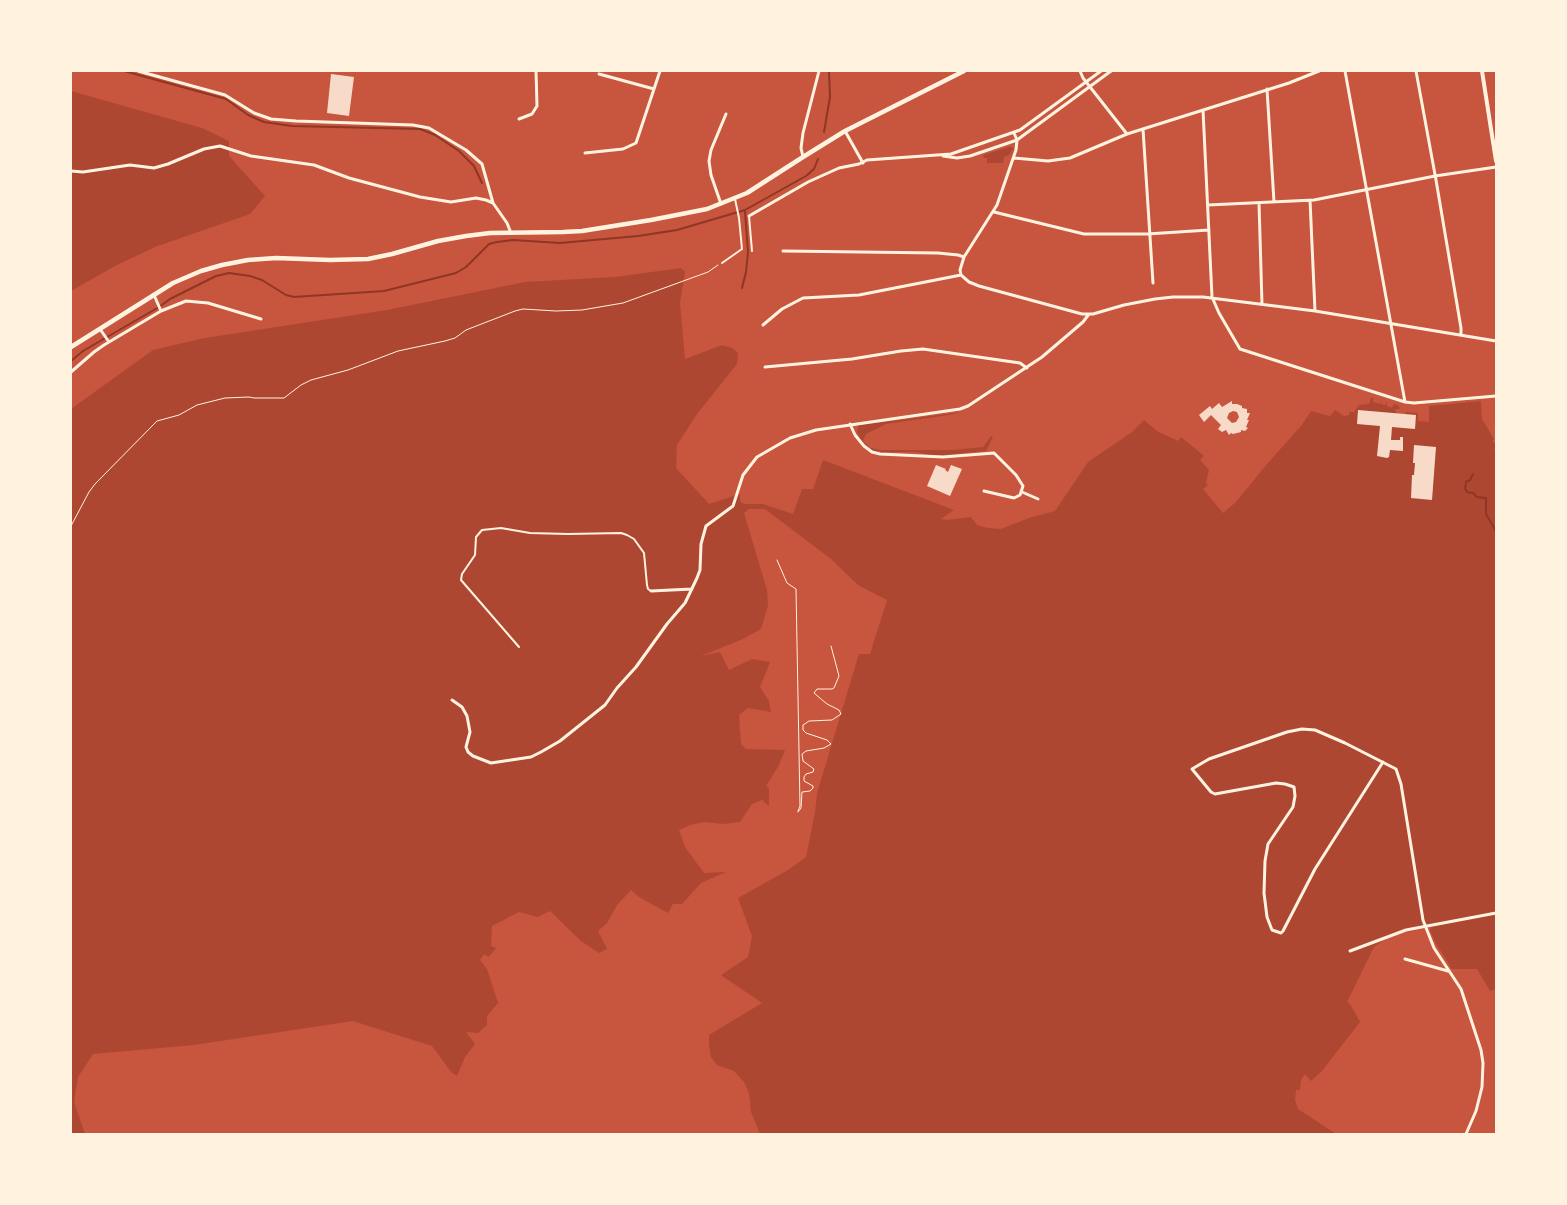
<!DOCTYPE html>
<html>
<head>
<meta charset="utf-8">
<style>
  body { margin:0 }
  #map { position:relative; width:1567px; height:1205px; overflow:hidden; background:#c8553d; font-family:"PT Sans Narrow",sans-serif }
  canvas { display:block }
  .frame { position:absolute; inset:0; border:72px solid #fff3e0; pointer-events:none }
</style>
</head>
<body>
<div id="map">
<canvas width="1567" height="1205"></canvas>
<div class="frame"></div>
</div>
<script>
const c = document.querySelector('canvas').getContext('2d');
c.lineJoin = 'round';
function paint(path, color) { c.fillStyle = color; c.fill(path, 'evenodd'); }
const toPath = rows => new Path2D(rows.map(r => 'M' + r).join(''));
function trace(path, color, width, dash) { c.strokeStyle = color; c.lineWidth = width; c.lineCap = dash ? 'butt' : 'round'; c.setLineDash(dash || []); c.stroke(path); }
const green = toPath([
  [71,91,202,128,229,141,229,156,265,196,250,214,155,247,115,266,71,291],
  [1009,147,1012,147,1013,149,1009,155,1004,157,1003,163,987,163,987,158,984,158,983,155],
  [681,268,685,272,680,303,685,359,722,345,732,348,738,353,737,364,697,414,677,445,676,468,709,504,740,494,740,501,744,504,763,504,793,514,802,489,813,489,823,460,954,510,941,519,947,520,971,517,977,525,988,528,1001,529,1029,518,1055,511,1088,462,1132,432,1144,420,1157,431,1178,441,1181,437,1203,455,1204,456,1200,460,1209,470,1206,483,1208,485,1203,489,1223,513,1236,502,1267,464,1301,426,1311,411,1330,416,1335,410,1344,416,1349,415,1349,412,1354,412,1359,405,1369,404,1371,398,1373,398,1373,402,1380,404,1381,400,1381,404,1385,405,1387,402,1387,406,1392,408,1394,404,1398,405,1400,409,1396,409,1395,411,1398,414,1406,414,1406,412,1418,413,1418,421,1429,422,1429,406,1481,401,1482,419,1494,439,1492,441,1496,445,1494,451,1496,452,1496,989,1490,991,1477,969,1452,969,1435,942,1430,930,1432,927,1401,933,1384,940,1374,947,1347,1002,1350,1004,1360,1022,1322,1071,1311,1081,1305,1074,1301,1080,1300,1090,1296,1090,1295,1100,1298,1109,1336,1134,760,1134,751,1112,749,1093,744,1082,734,1071,717,1065,711,1057,709,1045,709,1035,762,1003,721,975,748,957,752,936,738,898,788,870,806,857,815,813,817,793,859,654,870,654,887,600,858,585,831,559,765,509,749,509,744,513,767,590,768,606,761,629,743,639,701,656,720,652,729,670,752,659,770,662,760,687,769,701,771,712,748,708,739,715,741,744,746,749,785,750,778,767,766,786,769,788,769,806,762,800,752,804,740,822,723,824,705,822,690,825,679,830,685,847,704,873,726,872,701,883,682,904,673,904,668,913,639,897,631,890,617,905,607,923,598,931,607,949,599,953,581,941,550,911,538,917,519,912,492,926,491,946,496,948,489,957,484,954,480,960,487,969,498,1003,487,1016,487,1025,478,1033,466,1032,475,1044,465,1057,457,1076,451,1072,432,1046,353,1021,194,1045,93,1054,78,1077,74,1102,85,1134,71,1134,71,409,153,350,205,338,387,310,525,282,615,277],
  [962,412,949,415,886,424,866,434,863,441,870,448,881,450,953,450,983,447,991,436,993,437,986,451,934,456,916,452,882,452,874,451,866,447,860,439,857,431,859,425]
]);
const stream = toPath([
  [124,71,226,99,248,115,264,122,292,126,420,129,435,135,459,151,474,166,482,183],
  [824,132,830,97,829,71],
  [742,288,746,272,748,252,745,211],
  [71,361,83,351,159,307,170,299,216,276,229,273,250,276,262,280,286,295,294,297,384,291,456,273,466,267,489,244,497,242,513,240,560,243,638,236,677,230,745,210,806,176,814,169,818,159],
  [1466,482,1470,480,1473,474],
  [1466,484,1465,488,1467,492,1473,493,1477,497,1486,498,1486,514,1496,531]
]);
const building = toPath([
  [331,74,354,77,349,116,327,113],
  [1232,401,1232,404,1237,404,1242,406,1242,408,1247,409,1247,413,1250,413,1247,420,1249,420,1246,427,1248,428,1245,431,1241,430,1241,432,1233,434,1231,433,1229,435,1226,430,1222,432,1218,429,1221,425,1211,415,1204,422,1199,415,1210,406,1212,409,1219,403,1222,407],
  [1233,411,1237,412,1239,417,1236,422,1232,423,1227,418,1229,413],
  [1358,410,1416,415,1415,429,1392,427,1391,440,1400,440,1400,437,1403,437,1403,451,1390,450,1389,457,1387,458,1377,456,1380,426,1357,424],
  [1414,445,1436,447,1432,500,1411,498,1412,475,1414,475,1415,463,1413,463],
  [936,465,946,469,945,470,948,472,951,465,962,469,950,496,927,486]
]);
const path = toPath([
  [71,526,89,492,95,484,157,421,179,415,197,405,225,398,249,397,254,398,284,398,301,385,311,380,348,370,398,351,445,341,455,338,466,330,515,311,523,309,556,311,582,310,623,303,708,272,718,265],
  [777,560,787,583,796,589,800,806,798,811],
  [798,812,801,808,802,792,810,791,813,788,813,786,804,781,804,777,806,774,813,772,814,769,803,761,802,754,806,751,824,748,831,744,827,740,806,733,803,730,803,725,809,721,832,720,841,714,839,710,827,704,814,693,817,689,832,689,834,688,839,676,831,646]
]);
const service = toPath([
  [749,216,752,251],
  [722,263,742,249,739,218,735,199],
  [519,647,461,580,462,574,475,555,476,537,482,530,501,528,530,533,568,534,621,533,627,535,634,539,644,553,647,585,648,589,651,591]
]);
const minor = toPath([
  [138,71,225,95,254,113,271,119,296,121,413,125,429,128,466,150,482,164,493,203,507,223,511,233],
  [1080,71,1083,78,1127,134],
  [1345,71,1405,402],
  [1416,71,1436,180,1461,328,1461,335],
  [599,74,654,89],
  [1267,89,1274,202],
  [1203,110,1212,297,1219,313,1240,349,1405,402,1414,403,1496,396],
  [519,119,532,114,537,106,536,71],
  [1143,129,1153,283],
  [845,131,863,163],
  [585,153,623,149,636,143,660,71],
  [943,156,957,158,970,156,1017,140,1111,71],
  [803,157,801,148,803,133,819,71],
  [1014,158,1048,161,1070,158,1127,134,1289,83,1319,71],
  [71,171,83,172,130,165,154,168,168,164,204,149,220,146,251,156,314,165,349,178,420,197,451,202,476,198,486,200,493,203],
  [1310,200,1315,311],
  [1259,203,1262,304],
  [721,204,711,175,709,161,711,150,726,114],
  [1208,205,1314,200,1435,176,1496,167],
  [994,212,1084,234,1147,234,1209,230],
  [749,216,808,182,839,168,859,164,867,160,951,154,1020,130,1101,71],
  [783,251,938,253,958,255,964,257],
  [961,275,969,282,979,286,1082,314,1093,314,1124,305,1155,299,1173,297,1203,297,1315,311,1496,341],
  [961,275,960,270,964,257,997,205,1016,150,1017,140,1014,133],
  [154,295,161,311],
  [763,325,782,309,803,298,859,295,961,275],
  [100,329,109,342],
  [765,367,852,359,901,351,923,349,1020,363,1027,368],
  [71,372,94,352,104,345,161,311,186,301,208,303,261,319],
  [850,424,855,435,864,446,872,452,880,454,943,457,994,453,1016,475,1023,486,1020,495,1014,498,984,491],
  [1022,492,1038,499],
  [651,591,692,589],
  [452,700,462,707,467,716,470,732,466,747,468,752,473,756,491,763,531,757,541,752,560,741,605,705,617,688,636,667,667,624,685,603,697,578,700,570,701,544,706,526,733,506,743,475,757,457,790,438,816,430,960,409,968,406,1042,357,1083,322,1089,314],
  [1383,762,1315,869,1283,931,1281,933,1272,930,1267,917,1264,893,1265,861,1268,844,1293,807,1295,796,1294,787,1285,784,1276,783,1215,794,1211,792,1192,769,1209,759,1287,732,1302,729,1315,730,1345,743,1396,769,1401,784,1423,920,1434,948,1461,989,1481,1050,1483,1063,1482,1087,1476,1111,1466,1134],
  [1350,951,1406,930,1496,913],
  [1405,959,1448,971]
]);
const tertiary = toPath([
  [1482,71,1496,161]
]);
const secondary = toPath([
  [71,347,173,283,201,271,222,265,248,260,276,258,330,260,368,259,392,254,438,241,466,236,490,233,563,232,582,231,651,220,707,209,747,193,803,157,845,131,964,71]
]);
paint(green, '#ae4732');
trace(stream, '#8f3625', 2);
paint(building, '#f7dbc8');
trace(path, '#fff3e0', 1);
trace(service, '#fff3e0', 2);
trace(minor, '#fff3e0', 3);
trace(tertiary, '#fff3e0', 4);
trace(secondary, '#fff3e0', 4.5);
</script>
</body>
</html>
